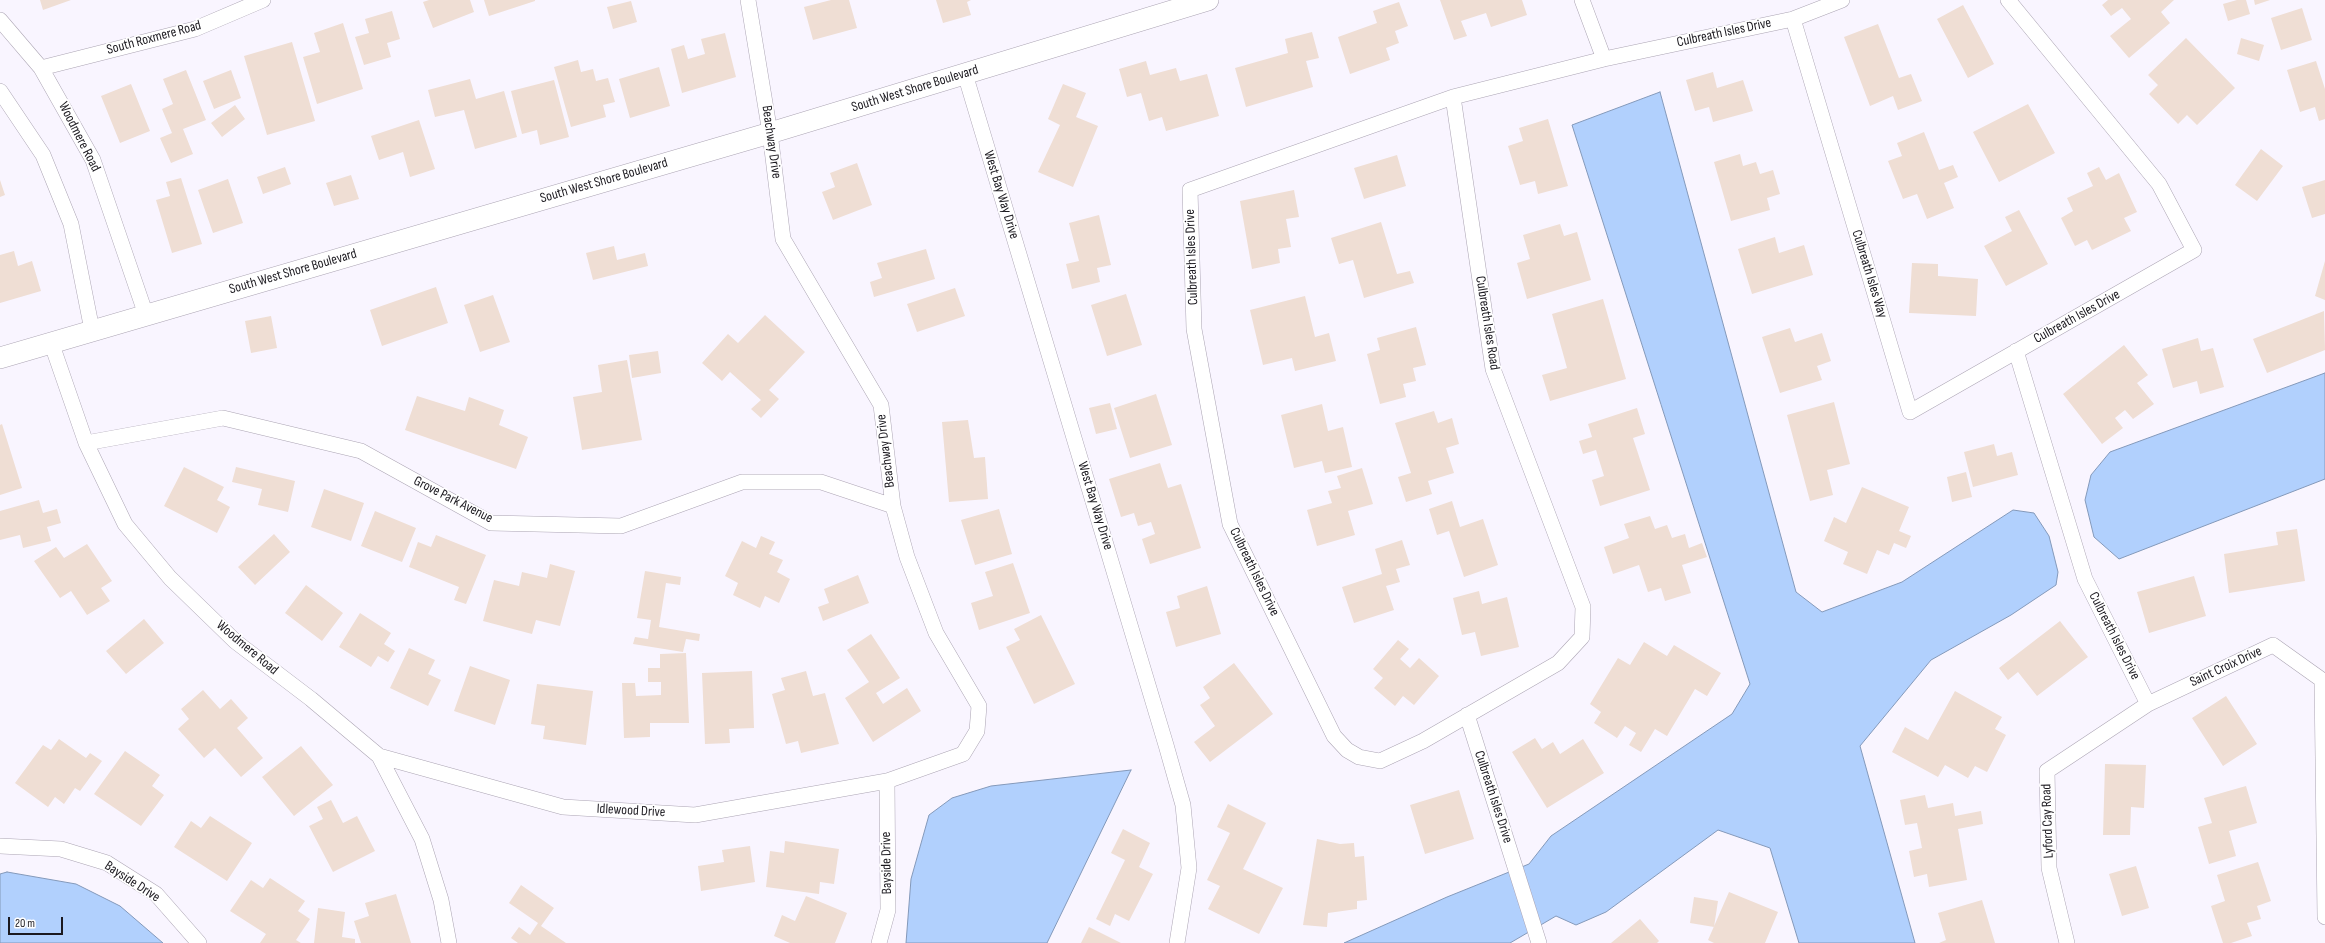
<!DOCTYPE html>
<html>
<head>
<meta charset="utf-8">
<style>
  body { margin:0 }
  #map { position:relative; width:2325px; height:943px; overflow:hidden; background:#f9f5ff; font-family:"Sofia Sans Condensed",sans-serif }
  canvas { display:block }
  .scale { position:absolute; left:8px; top:917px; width:55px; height:18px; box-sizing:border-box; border:2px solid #1b191f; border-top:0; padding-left:5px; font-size:12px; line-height:14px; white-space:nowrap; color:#1b191f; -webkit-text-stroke:3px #fff; paint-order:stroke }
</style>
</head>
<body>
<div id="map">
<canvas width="2325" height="943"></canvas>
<div class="scale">20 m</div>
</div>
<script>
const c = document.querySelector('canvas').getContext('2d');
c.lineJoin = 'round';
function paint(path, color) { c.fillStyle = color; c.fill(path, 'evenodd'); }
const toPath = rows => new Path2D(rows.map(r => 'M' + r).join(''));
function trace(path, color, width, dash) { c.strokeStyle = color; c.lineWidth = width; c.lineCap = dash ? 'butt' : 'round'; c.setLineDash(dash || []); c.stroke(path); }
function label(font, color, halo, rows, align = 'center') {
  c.font = font + ' "Sofia Sans Condensed",sans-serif'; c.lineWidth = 3.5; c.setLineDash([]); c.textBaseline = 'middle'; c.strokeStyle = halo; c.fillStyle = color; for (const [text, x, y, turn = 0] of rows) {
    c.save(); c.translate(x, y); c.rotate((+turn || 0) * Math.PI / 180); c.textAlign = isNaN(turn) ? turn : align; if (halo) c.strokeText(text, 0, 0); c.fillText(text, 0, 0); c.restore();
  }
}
const water = toPath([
  [1660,92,1796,592,1822,612,1902,582,2013,510,2034,513,2049,536,2058,572,2056,585,2011,615,1931,660,1860,746,1915,943,1799,943,1770,848,1718,830,1606,912,1576,925,1556,916,1510,943,1344,943,1447,897,1529,864,1551,836,1732,714,1750,684,1572,125,1660,92],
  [2325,373,2325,479,2119,559,2094,537,2085,500,2091,475,2110,452,2325,373],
  [1131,770,1047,943,906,943,911,879,929,815,952,798,991,786,1131,770],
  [7,872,76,884,120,906,163,943,0,943,0,874,7,872]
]);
const building = toPath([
  [40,0,71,0,43,10],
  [429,0,470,0,474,12,433,28,423,2],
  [484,0,535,0,535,1,489,16],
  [831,0,849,0,857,28,813,40,804,7],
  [936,0,971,0,967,2,971,15,943,23],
  [1440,0,1522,0,1527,15,1491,27,1486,13,1461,21,1467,36,1454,40],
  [2108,0,2174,0,2161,12,2170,23,2129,58,2110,36,2131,19,2122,8,2111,16,2102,5],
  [2237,0,2246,0,2250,14,2228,21,2223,4],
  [2254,0,2270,0,2255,5],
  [631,1,637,22,613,29,607,7],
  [1399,2,1408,26,1395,31,1399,43,1386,48,1390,60,1350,74,1338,37,1377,23,1373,11],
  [1963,5,1994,64,1968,78,1937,19],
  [2302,8,2312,40,2281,50,2271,18],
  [392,11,400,39,387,43,391,57,364,65,355,37,369,33,365,19],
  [343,23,363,89,317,104,303,57,320,52,314,33],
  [1878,24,1899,78,1911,74,1922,101,1898,110,1893,96,1870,106,1844,37],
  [1312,32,1319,58,1306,61,1313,87,1246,107,1235,68,1288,53,1285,39],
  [725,33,736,77,682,93,671,49,684,45,688,59,705,54,701,39],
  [2186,38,2235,88,2197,125,2187,115,2178,124,2149,94,2158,85,2148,75],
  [2241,38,2264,45,2259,61,2237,54],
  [292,42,315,121,267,135,244,56],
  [578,60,581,72,593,69,596,81,608,78,615,102,603,105,606,117,571,127,554,67],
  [1146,61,1150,75,1176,68,1180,81,1207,74,1219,116,1166,131,1162,117,1149,121,1141,93,1127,97,1119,69],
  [2316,61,2325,89,2325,119,2319,121,2315,107,2300,112,2287,70],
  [659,67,670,106,630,118,619,79],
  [186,70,206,120,183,129,193,154,171,163,160,138,172,133,162,109,173,104,163,79],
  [231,70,241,98,214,109,203,81],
  [1713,72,1717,88,1743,80,1753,111,1713,122,1709,107,1695,111,1686,80],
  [470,79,476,99,504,91,517,137,475,149,464,110,435,117,428,90],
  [554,80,569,137,540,145,537,130,522,134,511,91],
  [131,84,150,131,120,143,101,96],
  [1063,84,1086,93,1076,117,1098,126,1073,187,1038,172,1060,125,1048,119],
  [2028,104,2055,153,1999,182,1973,132],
  [235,105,245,119,222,137,211,123],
  [1548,119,1568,186,1538,194,1535,181,1520,185,1508,146,1523,141,1519,128],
  [419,120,435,169,410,177,403,152,379,160,371,136],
  [1924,132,1939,170,1953,165,1958,177,1944,183,1954,208,1927,219,1917,194,1903,199,1888,161,1902,156,1897,143],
  [2261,149,2283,166,2257,201,2235,185],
  [1740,154,1743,166,1756,162,1760,174,1773,170,1780,194,1767,198,1770,210,1731,221,1714,162],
  [1397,155,1406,186,1364,199,1354,168],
  [857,163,872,205,833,220,822,192,835,187,830,173],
  [285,167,291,184,263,194,257,177],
  [2099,167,2106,180,2119,173,2137,212,2124,218,2131,231,2092,250,2087,240,2075,246,2061,218,2073,211,2067,198,2093,186,2087,173],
  [351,175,359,199,334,206,326,183],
  [181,178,202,244,172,253,156,200,170,196,166,182],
  [228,179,243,223,213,233,198,190],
  [0,180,5,195,0,197],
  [2325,180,2325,214,2312,218,2302,187],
  [1294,190,1299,217,1286,219,1291,247,1278,249,1280,263,1252,269,1240,201],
  [2019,210,2048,264,2006,286,1984,246,2012,231,2005,217],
  [1099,215,1111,265,1097,268,1100,282,1072,289,1066,264,1079,261,1069,223],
  [1381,222,1397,274,1410,271,1414,283,1364,298,1353,260,1339,264,1331,238],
  [1560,224,1564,236,1577,232,1591,280,1527,299,1517,263,1530,259,1523,235],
  [1775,237,1779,253,1804,245,1813,275,1752,294,1738,249],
  [614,246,617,260,645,253,648,266,593,280,586,253],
  [926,249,935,279,874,297,870,282,882,278,877,263],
  [14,251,18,266,32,261,41,291,0,303,0,255],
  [2325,261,2325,300,2315,296],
  [1912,263,1938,264,1938,276,1978,279,1976,316,1909,313],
  [436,287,448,323,382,346,370,310],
  [955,288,965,316,917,332,907,304],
  [1126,294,1142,345,1107,356,1091,305],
  [493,295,510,342,480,352,464,305],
  [1305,296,1315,337,1329,333,1336,361,1295,371,1292,358,1263,365,1250,310],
  [1603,299,1626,379,1550,401,1542,375,1567,368,1552,314],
  [2324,311,2325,350,2267,373,2253,339],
  [765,315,805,352,769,390,779,399,761,418,751,409,761,400,730,372,722,381,702,363,728,334,738,343],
  [271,316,277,348,251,353,245,321],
  [1416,327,1426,365,1413,368,1416,381,1403,384,1406,397,1380,404,1367,354,1380,350,1377,338],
  [1790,328,1795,342,1822,333,1831,361,1817,366,1822,380,1780,393,1762,337],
  [2198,338,2201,351,2213,348,2224,387,2200,394,2197,381,2173,388,2162,349],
  [2124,345,2148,375,2137,383,2154,404,2133,419,2125,410,2115,418,2123,428,2102,444,2063,394],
  [658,351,661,373,632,378,629,355],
  [627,360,642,440,582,450,573,397,602,392,598,365],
  [1156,394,1172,445,1130,458,1114,408],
  [417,396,465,411,469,397,504,410,499,425,528,437,516,469,405,430],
  [1834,402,1850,464,1827,470,1833,495,1810,501,1787,415],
  [1110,403,1117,429,1096,434,1089,408],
  [1322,404,1328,431,1343,427,1352,467,1325,473,1322,461,1294,468,1281,415],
  [1637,408,1645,434,1633,438,1650,490,1600,506,1592,480,1604,476,1596,450,1583,454,1579,441,1592,437,1588,424],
  [1434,411,1438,423,1452,418,1459,444,1446,448,1454,473,1428,481,1432,494,1406,502,1398,477,1411,473,1395,423],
  [968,420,974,458,985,457,988,499,949,502,942,422],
  [2,424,22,488,0,495,0,425],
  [1994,444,1997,456,2012,452,2018,475,1973,487,1964,452],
  [1160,463,1168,488,1181,484,1201,548,1150,564,1142,539,1155,534,1151,522,1138,526,1134,513,1121,517,1109,479],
  [184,467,224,487,217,500,230,507,217,533,164,506],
  [236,467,295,481,288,512,258,505,262,489,232,482],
  [1362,468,1373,504,1348,511,1355,535,1317,546,1307,510,1332,503,1328,491,1341,488,1337,476],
  [1966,472,1972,497,1952,502,1947,477],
  [1862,487,1909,507,1899,531,1911,536,1906,548,1894,543,1889,555,1877,550,1867,574,1843,564,1848,552,1824,541,1834,517,1846,523],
  [324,489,364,503,351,541,311,527],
  [39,500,43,513,57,509,61,523,47,527,51,541,23,548,20,535,0,540,0,511],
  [1452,501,1460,527,1483,519,1498,565,1464,577,1449,531,1437,535,1429,509],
  [999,509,1012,554,975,565,961,520],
  [375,511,416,528,402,562,361,546],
  [1650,516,1655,529,1667,525,1672,538,1685,534,1689,548,1702,543,1707,557,1682,565,1691,593,1665,601,1661,588,1648,592,1639,565,1613,574,1604,547,1629,538,1624,524],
  [2297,529,2305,581,2229,593,2224,554,2278,545,2276,532],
  [274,534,290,552,255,585,238,567],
  [436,535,486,555,466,604,454,600,459,587,409,567,418,542,431,547],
  [761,536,775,542,769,554,783,560,777,572,790,579,779,603,765,596,760,608,733,595,738,583,725,576,742,541,756,548],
  [1402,540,1410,565,1396,569,1400,582,1386,586,1394,610,1354,623,1342,587,1382,574,1375,549],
  [87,544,112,581,101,588,110,601,87,615,71,591,60,598,34,561,56,547,64,558],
  [1013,563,1030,613,979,630,971,603,993,596,985,572],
  [550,564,575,571,560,626,536,620,532,634,483,621,494,580,519,586,522,572,547,578],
  [645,571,681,577,680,585,666,583,659,627,700,634,699,641,686,639,683,652,633,644,635,637,648,639,651,620,637,618],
  [858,575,869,603,823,621,818,607,829,603,824,589],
  [2194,576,2206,616,2149,633,2137,592],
  [306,585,343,613,322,641,285,613],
  [1207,586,1221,634,1176,647,1166,612,1180,608,1177,596],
  [1479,591,1482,604,1507,597,1519,647,1481,656,1475,632,1462,635,1453,598],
  [360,613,391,633,384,644,395,651,388,662,378,656,371,667,339,647],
  [1041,615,1075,684,1034,704,1006,647,1020,640,1014,629],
  [144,619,164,643,126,674,106,651],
  [2060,621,2088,657,2037,696,2018,672,2008,680,1999,668],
  [871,634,900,678,876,693,883,704,907,688,921,711,873,742,845,698,869,682,847,650],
  [1398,640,1409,649,1400,659,1410,668,1419,658,1439,676,1414,705,1403,696,1395,706,1374,688,1383,678,1373,669],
  [1644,642,1667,656,1674,645,1721,673,1707,696,1695,689,1667,736,1655,729,1641,752,1629,745,1636,733,1625,726,1617,738,1594,723,1601,712,1590,704,1618,658,1630,665],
  [409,648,435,660,428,674,441,680,428,706,390,688],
  [686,653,689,723,650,723,650,737,624,738,622,683,635,683,636,696,661,695,661,682,648,682,648,668,660,668,660,654],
  [1234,663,1273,714,1210,762,1194,742,1215,726,1200,705,1210,698,1203,687],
  [470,666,510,680,495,725,454,711],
  [752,671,754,728,729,729,730,743,705,744,702,673],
  [806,671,813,696,825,693,839,744,801,753,798,741,786,744,772,694,785,690,781,678],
  [537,684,593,691,586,745,543,739,545,726,531,724],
  [203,690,220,709,231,699,248,718,237,728,263,758,241,777,215,748,204,758,178,729,189,719,181,709],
  [1955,691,2002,717,1995,729,2006,735,1987,772,1975,766,1968,778,1945,765,1938,777,1892,752,1905,727,1928,740],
  [2226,696,2257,744,2223,766,2192,718],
  [1535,738,1542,749,1553,742,1560,754,1583,739,1604,773,1547,808,1512,752],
  [59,739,86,758,90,753,102,761,80,791,75,788,64,804,55,797,48,807,15,783,43,745,51,750],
  [301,746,333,785,294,816,262,777],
  [125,751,160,775,152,786,164,795,141,826,94,794],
  [2105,764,2146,765,2144,808,2131,807,2130,835,2103,835],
  [2246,786,2257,823,2229,831,2236,856,2209,864,2198,827,2212,823,2204,798],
  [1459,790,1474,839,1425,854,1410,805],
  [1925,795,1928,808,1953,803,1955,816,1981,811,1983,824,1958,829,1967,880,1929,887,1927,874,1914,877,1909,851,1922,848,1917,823,1905,825,1900,800],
  [331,800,343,823,357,816,375,851,333,872,309,826,323,819,317,807],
  [1228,804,1266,823,1243,869,1283,888,1259,934,1208,909,1220,886,1207,880,1230,833,1217,827],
  [210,816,252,843,227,881,174,847,191,821,201,828],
  [1123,829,1150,843,1139,867,1153,874,1129,921,1115,914,1110,926,1096,919,1125,860,1111,853],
  [1317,839,1340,844,1354,843,1355,857,1364,856,1367,900,1357,901,1357,909,1328,913,1327,927,1303,925],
  [785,841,839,849,834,884,820,882,819,894,766,887,770,851,784,853],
  [750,846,755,882,701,891,698,866,724,862,722,850],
  [2258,862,2271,901,2257,906,2261,919,2247,923,2252,936,2231,943,2223,943,2211,906,2225,901,2217,875],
  [2136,866,2149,908,2122,916,2109,874],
  [270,878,305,901,298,911,310,919,296,940,301,943,260,943,266,934,230,911,251,880,263,888],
  [521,885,554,908,541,926,566,943,518,943,511,938,519,927,530,935,538,923,509,903],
  [1729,892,1778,912,1765,943,1714,943,1708,940],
  [396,894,411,943,361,943,354,921,369,916,365,903],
  [806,896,847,913,835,943,790,943,774,936,782,915,795,921],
  [1694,897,1718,901,1714,927,1690,923],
  [1982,900,1995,943,1939,943,1946,940,1938,913],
  [318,908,345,912,342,937,355,939,355,943,314,943],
  [1640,919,1659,941,1657,943,1611,943],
  [1089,927,1121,943,1081,943]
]);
const street = toPath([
  [1582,0,1604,59],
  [1793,19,1910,412,2194,250,2159,184,2008,0],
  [0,20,41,68,93,160,146,315],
  [41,68,195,29,263,0],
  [965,74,1166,745,1183,805,1189,868,1177,943],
  [0,91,43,155,71,224,92,330],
  [1453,97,1493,369,1583,607,1582,637,1558,663,1423,741,1380,761,1359,757,1347,750,1334,736,1230,524,1194,329,1190,190,1453,97,1604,59,1793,19,1842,0],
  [51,342,86,443,125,524,170,578,236,642,311,699,379,756,422,839,441,900,449,943],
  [2016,351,2085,579,2148,704],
  [86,443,223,418,361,451,491,523,621,526,742,482,821,482,893,506],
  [1467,715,1539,943],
  [379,756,563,807,695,815,887,781,963,754,977,731,979,706,936,633,907,557,893,506,881,405,783,239,770,133,748,0],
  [0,846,61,849,107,863,156,894,199,943],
  [879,943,888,910,887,781],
  [2067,943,2049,868,2047,771,2148,704,2273,645,2322,680,2325,917]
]);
const secondary = toPath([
  [0,358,770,133,1208,0]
]);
const streetNames = [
  ["Culbreath Isles Drive",1724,33,-12],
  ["South Roxmere Road",154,38,-15],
  ["South West Shore Boulevard",915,89,-17],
  ["Woodmere Road",79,137,63],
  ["Beachway Drive",771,142,82],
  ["South West Shore Boulevard",604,181,-16],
  ["West Bay Way Drive",1001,195,73],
  ["Culbreath Isles Drive",1192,257,-92],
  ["South West Shore Boulevard",293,272,-16],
  ["Culbreath Isles Way",1869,274,73],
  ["Culbreath Isles Drive",2077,317,-29],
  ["Culbreath Isles Road",1487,323,81],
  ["Beachway Drive",886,451,-97],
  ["Grove Park Avenue",453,500,27],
  ["West Bay Way Drive",1095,506,73],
  ["Culbreath Isles Drive",1254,572,64],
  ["Culbreath Isles Drive",2114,636,63],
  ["Woodmere Road",247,648,40],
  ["Saint Croix Drive",2226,667,-25],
  ["Culbreath Isles Drive",1493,797,72],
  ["Idlewood Drive",631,811,3],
  ["Lyford Cay Road",2048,821,-92],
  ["Bayside Drive",887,863,-91],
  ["Bayside Drive",132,882,33]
];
paint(water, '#b1d0fd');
trace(water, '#8499ba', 1);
paint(building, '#efded4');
trace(street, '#aca5b4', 16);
trace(secondary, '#aca5b4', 22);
trace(street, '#fff', 15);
trace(secondary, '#fff', 21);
label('14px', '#1b191f', '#fff', streetNames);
</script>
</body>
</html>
